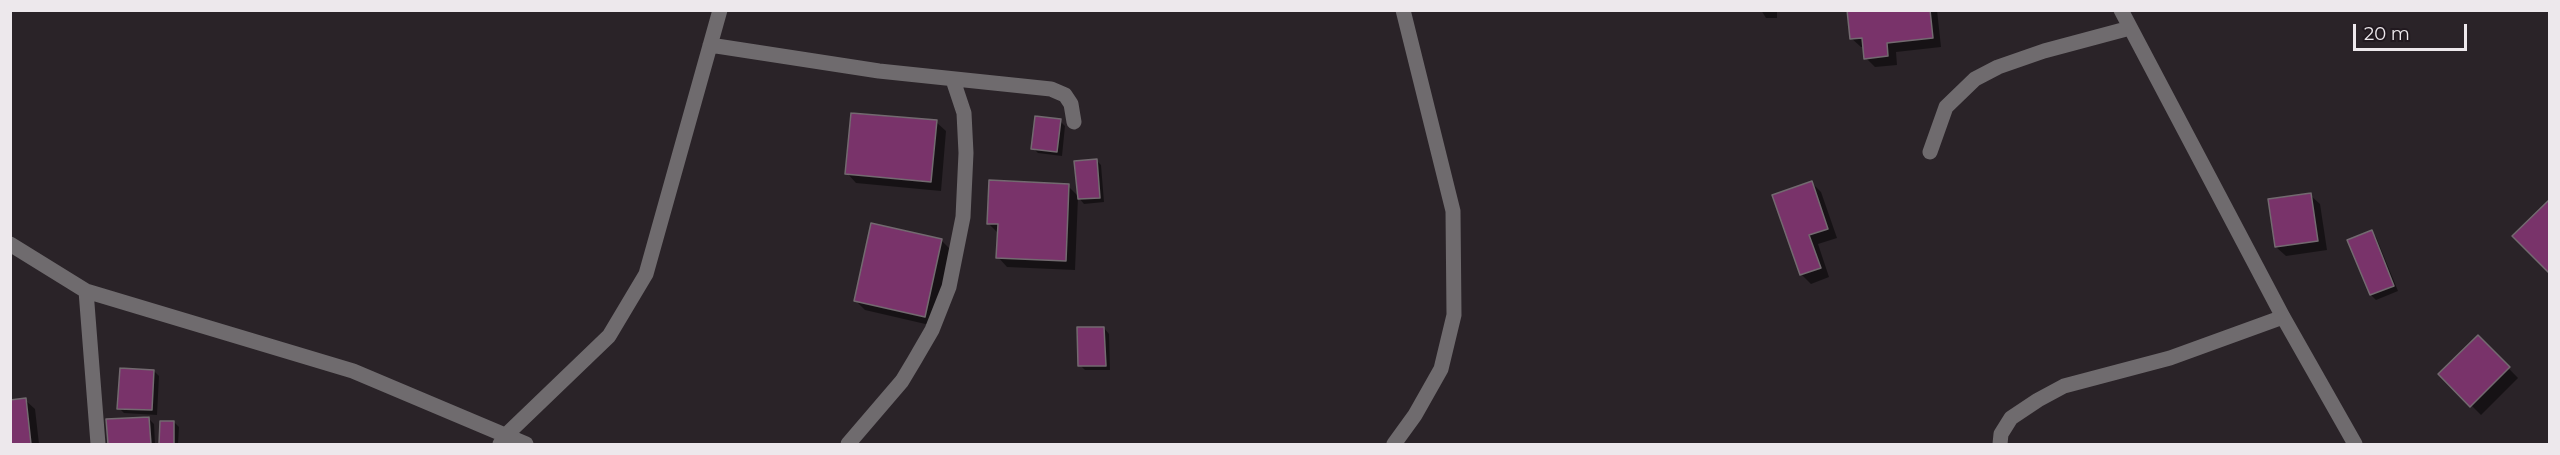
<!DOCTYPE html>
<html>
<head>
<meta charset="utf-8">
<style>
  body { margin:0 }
  #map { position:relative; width:2560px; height:455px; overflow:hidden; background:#2a2328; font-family:Montserrat,sans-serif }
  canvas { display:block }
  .frame { position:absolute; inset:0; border:12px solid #ede8ec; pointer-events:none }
  .scale { position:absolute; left:2353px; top:24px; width:114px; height:27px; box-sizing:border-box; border:3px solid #ede8ec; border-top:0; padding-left:8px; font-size:18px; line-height:21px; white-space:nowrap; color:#ede8ec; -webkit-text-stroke:4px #21191f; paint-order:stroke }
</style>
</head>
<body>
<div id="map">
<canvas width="2560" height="455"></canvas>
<div class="frame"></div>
<div class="scale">20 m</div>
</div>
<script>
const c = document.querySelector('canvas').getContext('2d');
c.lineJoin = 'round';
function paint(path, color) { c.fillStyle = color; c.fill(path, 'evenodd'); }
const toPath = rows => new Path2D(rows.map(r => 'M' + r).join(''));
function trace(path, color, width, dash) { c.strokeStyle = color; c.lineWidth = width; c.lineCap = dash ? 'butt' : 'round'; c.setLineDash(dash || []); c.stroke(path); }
const shadow = toPath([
  [1761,10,1777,10,1777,18,1766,18],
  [1848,10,1937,10,1941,47,1896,52,1897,65,1875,67,1866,58,1864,47,1861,47,1851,38],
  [1060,121,1065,126,1062,156,1038,153,1033,148],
  [936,122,946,131,941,191,856,183,847,173],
  [1096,160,1101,165,1104,202,1084,204,1078,197,1075,270,1007,267,998,257,999,234,989,224,1068,186,1079,197],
  [1812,183,1821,192,1837,238,1818,244,1829,277,1811,284,1801,274],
  [2310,195,2320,204,2327,250,2286,256,2276,247],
  [2371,232,2376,237,2398,291,2376,300,2371,295,2349,240],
  [942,241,951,250,934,326,865,310,856,301],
  [1104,328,1109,334,1110,370,1085,370,1080,365],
  [2478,337,2518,378,2481,415,2440,374],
  [154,371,159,376,157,415,124,413,119,408],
  [25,400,35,409,39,444,10,444,10,401],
  [149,419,154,424,155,444,109,444,108,420],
  [161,422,174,422,179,427,178,444,160,444]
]);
const building = toPath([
  [1847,10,1930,10,1933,38,1887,43,1888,56,1864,59,1862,38,1850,39,1847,10],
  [851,113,937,120,931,182,845,174,851,113],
  [1035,116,1061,119,1057,152,1031,149,1035,116],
  [1097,159,1100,198,1078,199,1074,161,1097,159],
  [989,180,1069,184,1066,261,996,258,998,224,987,224,989,180],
  [1812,181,1828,229,1809,235,1821,268,1800,275,1772,195,1812,181],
  [2311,193,2318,241,2275,247,2268,199,2311,193],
  [2550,199,2550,274,2512,236,2550,199],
  [871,223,942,239,925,317,854,301,871,223],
  [2372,230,2394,286,2370,295,2347,240,2372,230],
  [1077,327,1104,327,1106,366,1078,366,1077,327],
  [2478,335,2510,367,2470,407,2438,374,2478,335],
  [120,368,154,370,152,410,117,409,120,368],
  [26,398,31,444,10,444,10,400,26,398],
  [149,417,151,444,108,444,106,419,149,417],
  [160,421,174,421,174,444,159,444,160,421]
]);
const minor = toPath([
  [2121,10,2283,317,2355,444],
  [710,45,879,71,1051,89,1065,95,1071,104,1074,122],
  [1930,152,1946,107,1975,79,1998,67,2044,51,2130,28],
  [10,244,86,291,353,371,526,444],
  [86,291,98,444],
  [500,444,506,435,609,336,646,274,720,10],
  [848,444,902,381,914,361,932,330,949,287,963,217,966,153,964,113,953,80],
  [1394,444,1415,415,1441,369,1454,315,1453,211,1403,10],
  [2000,444,2001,434,2011,418,2038,400,2064,386,2170,358,2283,317]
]);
paint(shadow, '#0007');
paint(building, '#79336a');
trace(building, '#736a70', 1.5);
trace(minor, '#6f6b6e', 15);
</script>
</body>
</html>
